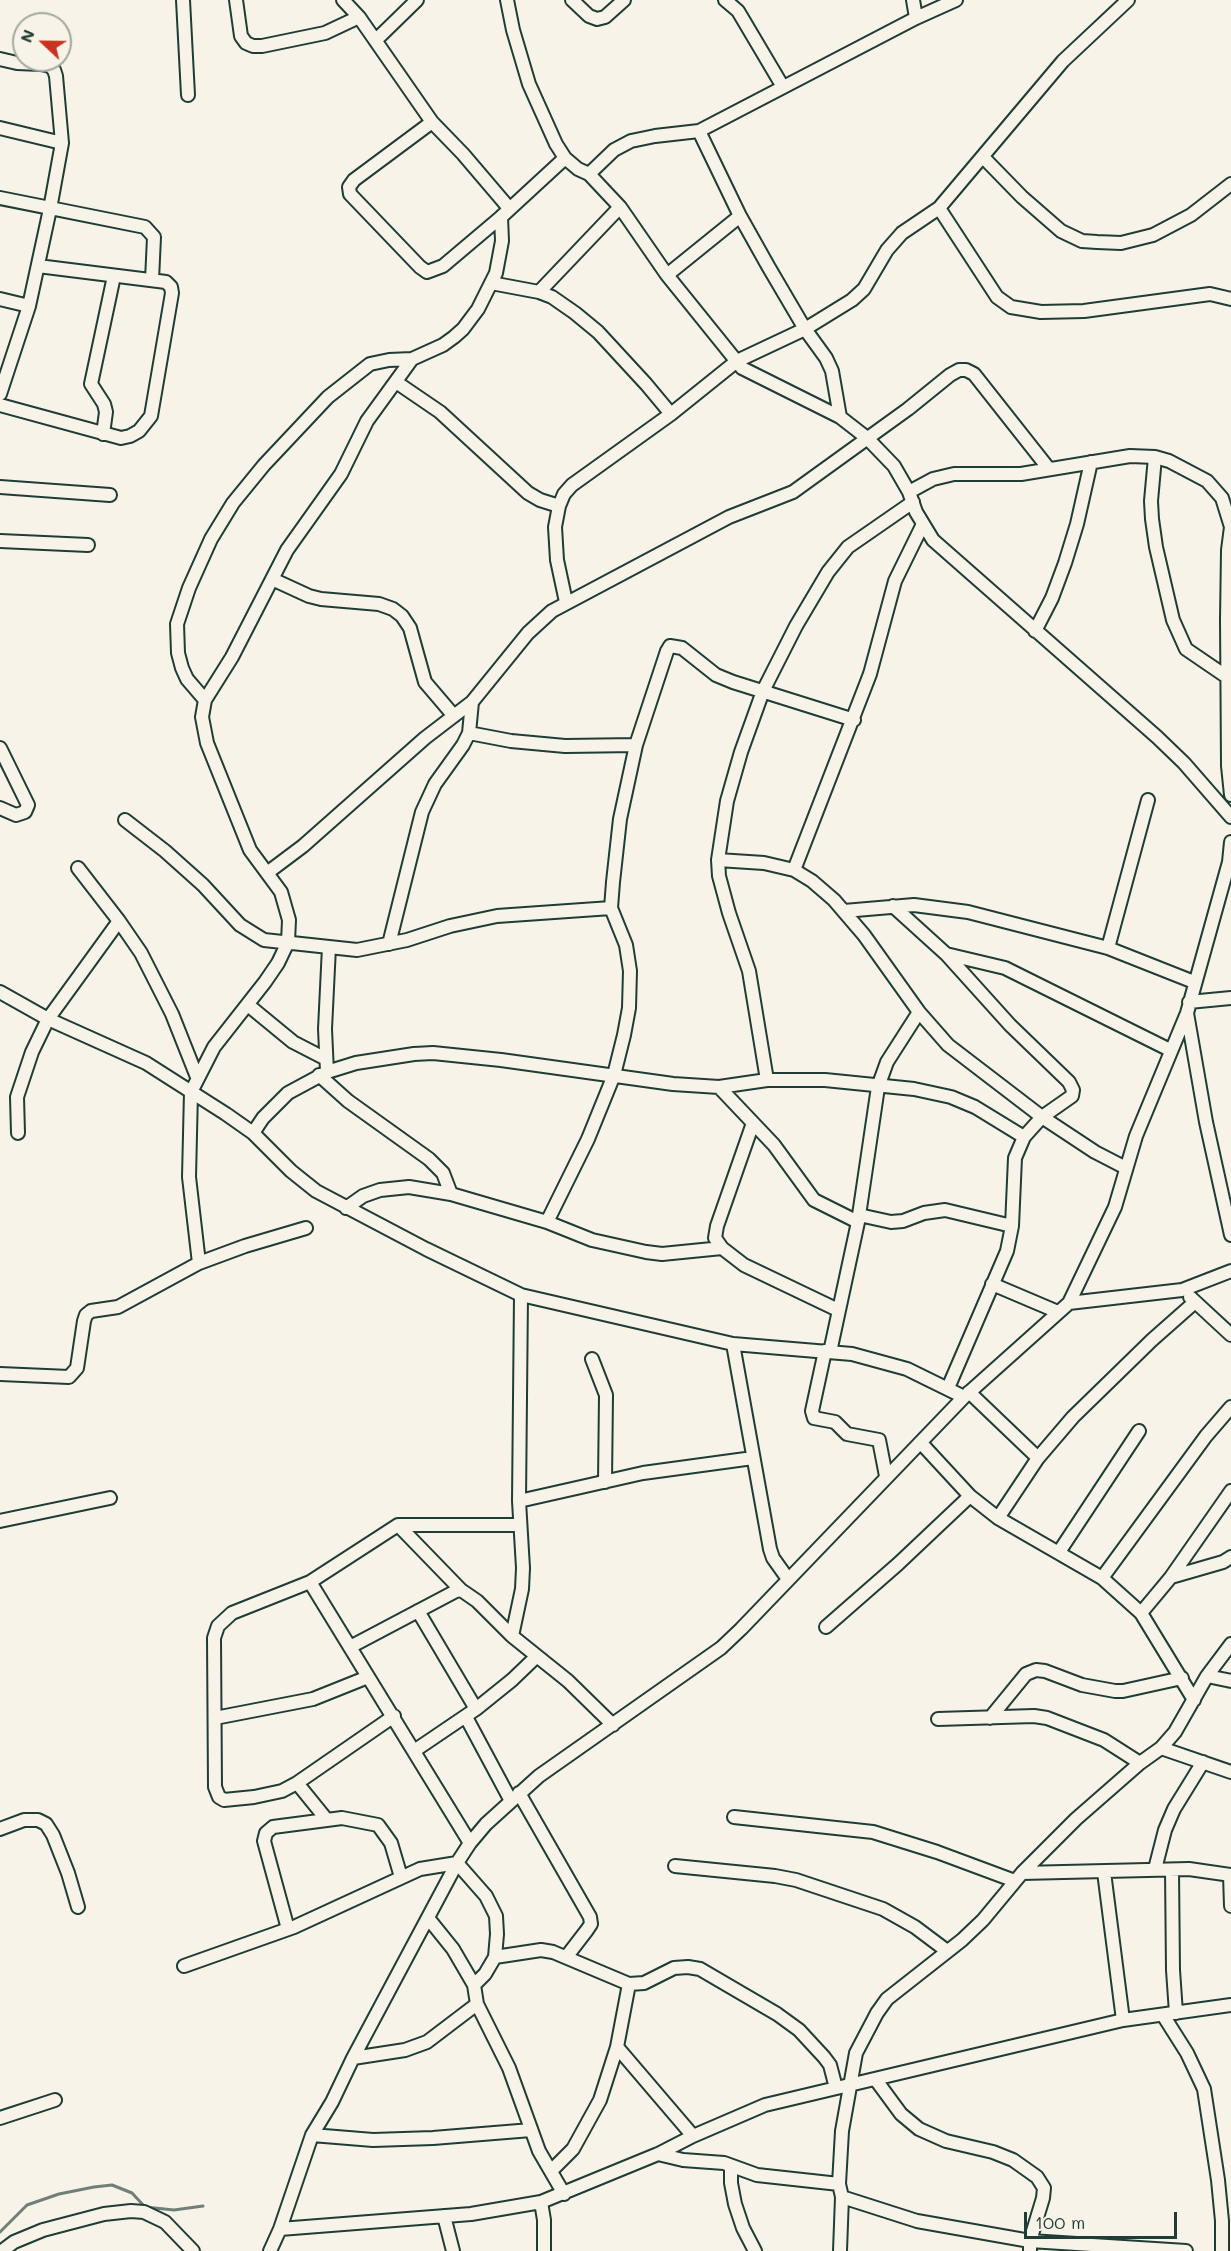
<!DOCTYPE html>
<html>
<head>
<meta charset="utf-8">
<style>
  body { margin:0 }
  #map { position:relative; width:1231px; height:2251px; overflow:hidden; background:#f7f3e8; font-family:Mali,sans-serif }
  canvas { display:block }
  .north { position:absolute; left:12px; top:12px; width:60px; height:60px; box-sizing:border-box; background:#f7f3e8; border:2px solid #a1aaa0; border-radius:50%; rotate:292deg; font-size:16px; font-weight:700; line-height:24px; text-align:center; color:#1f3d34 }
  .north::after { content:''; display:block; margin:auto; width:21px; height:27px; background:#c8321e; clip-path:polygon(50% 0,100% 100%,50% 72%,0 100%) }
  .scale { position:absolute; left:1024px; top:2212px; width:153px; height:27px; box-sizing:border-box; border:3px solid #1f3d34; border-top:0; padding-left:8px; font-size:18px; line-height:21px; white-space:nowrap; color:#1f3d34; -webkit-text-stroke:4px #f7f3e8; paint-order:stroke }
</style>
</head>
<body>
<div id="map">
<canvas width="1231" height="2251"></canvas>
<div class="north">N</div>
<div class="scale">100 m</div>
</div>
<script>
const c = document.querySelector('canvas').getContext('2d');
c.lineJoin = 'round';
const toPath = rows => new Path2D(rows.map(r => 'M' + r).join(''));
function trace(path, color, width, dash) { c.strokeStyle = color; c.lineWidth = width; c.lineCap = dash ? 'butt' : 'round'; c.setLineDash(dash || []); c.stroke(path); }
const stream = toPath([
  [0,2232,27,2205,59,2194,94,2187,112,2185,132,2193,145,2207,174,2210,203,2206]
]);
const minor = toPath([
  [183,0,188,95],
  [236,0,241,36,246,43,253,46,262,46,325,33,359,17],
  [343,0,359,17,432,122,463,154,509,208],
  [507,0,513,30,529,84,556,144,565,158,578,169,589,174,620,207,667,275,742,368,840,417,867,438,894,466,909,492,916,512,933,540,1157,737,1184,763,1231,817],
  [572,0,589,16,597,19,605,17,624,0],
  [725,0,738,11,783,87],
  [913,0,916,18],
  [376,40,417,0],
  [0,59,17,63,41,64,50,66,54,70,56,76,62,143,50,209,29,306,0,394],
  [432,122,354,180,349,187,350,194,420,267,427,272,443,266,501,217],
  [0,128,62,143],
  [699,131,740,216,768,266,805,329,826,358,832,371,840,417],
  [983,157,1022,197,1061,231,1082,241,1097,242,1121,243,1153,235,1191,215,1231,184],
  [589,174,614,150,631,141,655,136,699,131,916,18,956,0],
  [0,198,145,227,154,237,152,280],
  [939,208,997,297,1011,307,1041,312,1084,311,1210,294,1231,299],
  [667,275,740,216],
  [491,283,539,292,552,297,575,313,598,332,646,384,671,414],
  [539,292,620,207],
  [0,299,29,306],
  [396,382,440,412,528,493,540,500,559,506],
  [0,405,121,438,130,436,139,431,151,416,172,293,171,287,166,282,38,266],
  [103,434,106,412,104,404,91,384,114,276],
  [1155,457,1151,501,1152,519,1156,547,1173,620,1186,649,1227,677,1231,677],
  [0,487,110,495],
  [909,492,933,479,954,474,1021,474,1130,456,1155,457,1169,461,1207,481,1222,498,1231,527,1228,550,1227,619,1228,766,1231,795],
  [0,541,88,545],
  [272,579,309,596,321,599,379,604,393,609,402,616,410,628,425,682,454,716],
  [566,602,557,560,555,527,559,506,564,494,572,485,671,414,737,361,805,329,852,300,864,289,887,250,902,233,939,208,1063,61,1128,0],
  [1035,631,1052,598,1065,563,1077,524,1091,462],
  [205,700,187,679,182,668,178,653,177,624,189,588,211,539,233,503,264,465,328,397,370,364,389,360,412,359],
  [469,733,511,741,565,746,636,745],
  [0,748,28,805,25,812,16,815,0,808],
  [125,820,165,851,203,885,240,925,264,940,357,950,407,940,450,926,497,916,611,908],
  [718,860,764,863,794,870,812,881,834,900,864,935,919,1012,948,1045,1042,1117,1095,1152,1126,1168],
  [78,868,119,921,141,953,172,1014,197,1077],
  [794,870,870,674,895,581,923,524],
  [267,873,303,846,425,738,472,702,528,633,552,611,729,517,793,492,908,409,950,375,959,370,966,370,974,374,1049,469],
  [893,906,946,954,1010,1025,1069,1082,1073,1090,1072,1096,1042,1117,1024,1137,1015,1158,1012,1226,1007,1251,948,1388],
  [844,911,914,905,968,912,1108,948,1194,982],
  [389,944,422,812,435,784,463,745,469,733,472,702],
  [1108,948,1148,800],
  [946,954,1005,968,1170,1050],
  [0,992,48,1019,146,1063,226,1114,253,1133,291,1171,316,1191,426,1249,521,1295,733,1344,852,1354,907,1369,964,1397],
  [1189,1002,1231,998],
  [248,1005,293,1042,326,1059],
  [1187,1013,1206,1122,1231,1235],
  [327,1072,325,1029,329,947],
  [319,1075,348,1101,429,1159,443,1173,451,1194],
  [767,1080,749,971,729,913,719,876,718,860,727,801,741,752,763,691,796,626,828,572,848,547,913,502],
  [719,1087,774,1145,814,1200,858,1222],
  [753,1123,717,1226,715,1238,722,1248,744,1265,838,1310],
  [18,1133,17,1097,32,1052,48,1019,119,921],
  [253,1133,263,1118,288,1093,327,1072,356,1063,414,1054,433,1053,501,1060,673,1084,719,1087,767,1080,825,1080,914,1089,951,1097,975,1107,1024,1137],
  [346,1208,363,1196,380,1190,409,1187,451,1194,547,1222,588,1139,614,1075,624,1035,629,1008,630,971,626,945,611,908,613,882,620,819,636,745,667,651,670,646,682,648,716,675,733,682,854,720],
  [859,1215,891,1222,903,1221,924,1213,945,1210,1012,1226],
  [547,1222,592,1240,646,1252,662,1254,722,1248],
  [199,1263,189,1177,191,1092,214,1047,265,982,278,963,288,942,289,920,281,892,250,850,207,743,202,717,205,700,232,657,287,550,341,474,367,421,412,359,443,345,454,337,463,329,478,309,496,273,502,241,501,217,565,158],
  [992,1284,1058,1312],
  [521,1295,519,1501,523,1568,522,1589,512,1636,568,1681,613,1725],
  [1190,1297,1231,1335],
  [1069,1303,1182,1290,1231,1271],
  [733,1344,770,1549,773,1558,788,1579],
  [825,1351,812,1411,814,1418,835,1422,847,1434,879,1440,886,1476],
  [830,1352,858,1222,878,1087,887,1062,919,1012],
  [592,1359,606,1395,605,1482],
  [0,1374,69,1377,77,1368,84,1321,86,1315,91,1311,118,1307,199,1263,245,1246,306,1228],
  [969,1392,1038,1458],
  [921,1443,970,1496,998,1518,1102,1578,1141,1613,1194,1700],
  [519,1501,643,1473,753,1458],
  [998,1518,1038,1458,1073,1417,1152,1340,1195,1302],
  [0,1521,110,1498],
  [398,1525,461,1590,477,1601,512,1636],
  [1059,1552,1139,1431],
  [1171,1577,1223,1562,1231,1557],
  [1102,1578,1206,1436,1231,1407],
  [310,1582,470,1843],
  [418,1611,476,1709],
  [1141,1613,1171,1577,1231,1491],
  [826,1627,898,1564,970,1496],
  [350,1647,456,1591,461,1590],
  [1207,1676,1231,1681],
  [394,1716,297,1783,282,1791,254,1797,224,1800,219,1797,215,1787,214,1638,218,1626,232,1613,310,1582,398,1525,520,1525],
  [466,1717,511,1801],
  [215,1718,313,1699,368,1677],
  [990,1718,1026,1674,1036,1670,1045,1671,1082,1685,1115,1691,1123,1691,1182,1678],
  [938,1719,1034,1716,1047,1718,1104,1740,1140,1763],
  [1161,1748,1231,1772],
  [414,1751,476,1709,512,1680,537,1656],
  [297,1783,327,1820],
  [519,1793,590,1917,591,1924,587,1930,567,1956],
  [734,1817,873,1832,937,1852,1015,1881],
  [0,1829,24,1820,38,1820,46,1824,53,1835,68,1873,78,1907],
  [675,1866,775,1876,796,1880,883,1909,915,1927,947,1951],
  [1155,1869,1165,1830,1174,1809,1203,1762],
  [1172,1870,1173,1970,1176,2013],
  [1104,1872,1123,2020],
  [1022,1873,1189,1869,1231,1875],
  [1230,1875,1231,1906],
  [428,1918,453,1949,474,1985,477,2004,509,2068,539,2151,564,2194],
  [288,1929,264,1841,266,1833,273,1827,342,1818,378,1825,391,1843,401,1877],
  [495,1957,541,1950,553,1952,629,1984,644,1983,674,1968,688,1967,700,1969,777,2014,799,2030,824,2057,830,2065,836,2088],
  [184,1966,294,1927,420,1869,457,1863,486,1896,496,1916,497,1934,495,1957,485,1974,474,1985],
  [1163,2015,1187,2053,1204,2089,1218,2180,1222,2221,1222,2251],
  [617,2047,693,2136],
  [353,2058,405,2050,427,2042,477,2004],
  [876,2080,901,2114,919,2129,946,2141,993,2152,1013,2160,1037,2177,1044,2188,1043,2198,1030,2241,1030,2251],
  [0,2118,55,2100],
  [312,2135,373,2140,433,2138,531,2130],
  [658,2154,683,2160,724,2163,757,2175,839,2184],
  [731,2166,731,2183,735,2204,743,2228,755,2251],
  [551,2171,573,2149,600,2100,617,2047,629,1984],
  [842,2197,917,2221,1030,2241,1186,2251],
  [541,2202,544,2220,544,2251],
  [444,2216,453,2251],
  [280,2229,471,2214,541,2202,658,2154,693,2136,765,2105,1123,2020,1231,2005],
  [2,2251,14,2242,43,2230,104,2214,131,2211,144,2212,165,2222,193,2251],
  [270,2251,280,2229,312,2135,332,2102,353,2058,457,1863,470,1843,486,1824,539,1776,721,1648,741,1629,964,1397,1069,1303,1115,1207,1136,1136,1187,1013,1229,862,1231,842],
  [840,2251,842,2197,839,2184,842,2131,856,2053,877,2013,887,1999,962,1940,983,1920,1022,1873,1076,1819,1140,1763,1161,1748,1175,1732,1207,1676,1231,1644]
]);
trace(stream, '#6f8077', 3);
trace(minor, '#1f3d34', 16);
trace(minor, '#f7f3e8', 12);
</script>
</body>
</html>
